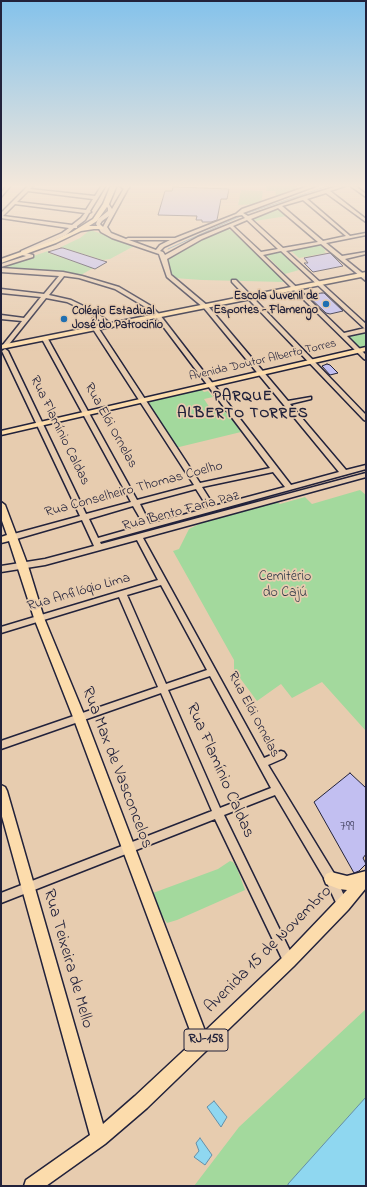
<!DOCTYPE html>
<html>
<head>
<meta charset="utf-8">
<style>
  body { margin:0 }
  #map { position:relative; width:367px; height:1187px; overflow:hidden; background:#e7ccaf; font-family:"Indie Flower",sans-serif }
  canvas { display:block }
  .frame { position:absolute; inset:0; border:2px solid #22223b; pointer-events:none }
</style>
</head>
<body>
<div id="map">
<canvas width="367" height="1187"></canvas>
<div class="frame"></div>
</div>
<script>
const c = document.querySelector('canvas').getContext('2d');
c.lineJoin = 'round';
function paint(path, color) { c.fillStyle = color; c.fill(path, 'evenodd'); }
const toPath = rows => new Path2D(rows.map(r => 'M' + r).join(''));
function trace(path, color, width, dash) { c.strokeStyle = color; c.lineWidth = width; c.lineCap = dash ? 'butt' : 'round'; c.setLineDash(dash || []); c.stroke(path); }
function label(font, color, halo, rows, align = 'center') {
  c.font = font + ' "Indie Flower",sans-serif'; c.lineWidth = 3.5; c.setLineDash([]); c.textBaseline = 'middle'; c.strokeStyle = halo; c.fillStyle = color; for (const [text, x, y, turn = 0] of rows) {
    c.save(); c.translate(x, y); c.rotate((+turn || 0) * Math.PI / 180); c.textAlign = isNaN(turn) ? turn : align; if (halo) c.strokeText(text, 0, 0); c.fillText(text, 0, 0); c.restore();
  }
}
const green = toPath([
  [266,185,297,185,296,188,293,192,284,196,276,196,275,191,266,191],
  [241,190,263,191,261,204,238,205],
  [278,209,287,216,255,221,251,218],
  [227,228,232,231,285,282,202,280,174,278,172,276,170,273,167,258,184,248],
  [90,230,121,240,136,245,110,259,103,260,61,247,80,238],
  [316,245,321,246,326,251,324,251,326,253,299,258,290,250],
  [48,251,48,253,93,268,81,275,40,269,1,268,1,267],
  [277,252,281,252,299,270,285,274,265,254],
  [366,331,366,348,359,350,345,336],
  [201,389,204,392,208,391,213,397,204,399,210,408,222,406,241,432,175,448,148,401],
  [360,490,366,495,366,731,322,682,292,698,281,684,257,701,234,670,234,660,173,551,179,549,189,529,205,521,277,502,280,504,305,497,312,504],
  [230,861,233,862,237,868,245,890,177,920,167,923,162,916,153,893,218,869],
  [366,1009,366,1097,288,1186,194,1186,239,1127]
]);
const water = toPath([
  [366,1097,366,1186,288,1186,288,1184,366,1097],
  [214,1101,227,1117,221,1127,207,1107,214,1101],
  [200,1138,212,1155,205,1165,194,1157,199,1151,196,1143,200,1138]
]);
const stream = toPath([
  [245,214,331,185],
  [168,249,243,215]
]);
const building = toPath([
  [173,187,204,188,229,189,227,199,221,199,217,220,211,222,202,222,202,220,196,220,197,216,158,215,165,191,172,191,173,187],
  [61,248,63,248,107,262,95,269,48,252,61,248],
  [330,253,343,266,313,272,304,263,308,263,304,258,330,253],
  [322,293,324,293,343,311,330,314,326,313,307,295,322,293],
  [327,364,330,365,338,373,330,375,322,366,327,364],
  [350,773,366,788,366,854,363,858,366,864,359,871,354,873,314,802,350,773]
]);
const minor = toPath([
  [7,185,11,185,1,197,1,193,7,185],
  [29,185,33,186,30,189,95,196,102,185,106,185,90,211,91,212,89,213,85,220,77,226,77,228,74,228,66,235,26,253,33,255,33,257,1,267,1,264,26,256,22,255,21,251,62,233,69,228,1,218,1,213,29,185],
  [28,191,93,199,86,210,17,202,28,191],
  [15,204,85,213,81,218,72,225,3,216,15,204],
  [126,185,130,185,107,227,111,233,126,239,128,238,175,238,236,214,242,209,311,185,318,185,243,213,248,216,302,197,341,185,348,185,330,191,366,219,366,222,326,193,307,199,350,236,366,233,366,235,326,243,342,256,366,252,366,254,345,259,366,276,366,281,321,244,286,251,366,324,366,332,347,336,366,355,366,360,364,359,230,227,202,239,167,259,171,275,208,306,288,401,311,397,311,399,290,404,346,470,366,465,366,469,100,542,101,544,366,473,366,477,143,538,264,758,281,751,284,752,286,755,284,758,268,765,335,875,348,905,347,909,343,910,339,909,327,883,275,795,224,815,293,957,295,961,293,965,289,967,285,965,215,819,1,903,1,893,212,811,161,693,1,749,1,741,158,687,119,597,1,633,1,627,158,580,137,540,45,565,1,572,1,566,45,559,94,546,82,520,13,540,9,537,10,535,80,516,2,351,5,349,8,351,86,514,131,502,42,339,43,338,48,339,137,500,194,485,93,329,96,327,99,329,200,483,270,468,156,317,147,308,115,289,79,278,64,276,49,295,71,300,96,312,112,325,112,327,108,327,92,314,67,302,46,298,6,348,2,348,2,346,22,321,1,319,1,315,24,318,41,297,1,293,1,289,44,294,59,276,1,272,1,268,63,272,82,276,119,287,151,306,160,315,291,485,339,472,204,308,167,277,159,254,112,238,101,232,96,224,98,219,108,211,108,208,104,204,108,203,112,209,126,185],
  [303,200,346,236,323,241,282,206,303,200],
  [278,208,318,242,283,248,251,219,278,208],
  [242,215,245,218,198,237,165,255,163,252,160,251,164,247,179,240,236,216,242,215],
  [109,216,103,227,100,224,102,221,109,216],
  [247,220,278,249,261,252,233,226,247,220],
  [129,240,170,240,160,245,156,250,129,240],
  [281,251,364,328,365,328,344,333,263,255,281,251],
  [273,472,285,487,214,506,202,487,273,472],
  [196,489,208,508,150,524,140,504,196,489],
  [133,506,144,525,98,538,89,519,133,506],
  [161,585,207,670,166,684,127,595,161,585],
  [210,676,271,788,220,808,168,690,210,676],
  [349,185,354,185,366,194,366,197,349,185],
  [232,280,236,280,366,415,366,421,364,420,232,282,232,280]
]);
const major = toPath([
  [366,272,366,276,1,349,1,345,366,272],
  [366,347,366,351,1,435,1,431,366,347],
  [1,502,5,505,28,566,44,618,85,717,205,1031,284,956,347,890,339,889,326,884,324,879,326,874,331,872,347,876,366,871,366,888,348,910,294,966,147,1108,105,1144,46,1186,24,1186,26,1180,90,1135,1,813,1,785,5,787,7,791,103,1124,135,1096,194,1041,73,717,34,618,9,541,1,543,1,537,7,535,1,518,1,502]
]);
const highway = toPath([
  [111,185,117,185,109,204,97,221,89,226,101,226,103,227,103,229,94,229,81,231,56,243,1,263,1,259,52,241,72,232,93,219,103,204,111,185],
  [119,185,126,185,129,188,124,189,119,185]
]);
const markers = [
  [326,304,4,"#1f6fb2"],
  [64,319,4,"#1f6fb2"]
];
const farPoinames = [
  ["Escola Juvenil de",318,297],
  ["Esportes - Flamengo",318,311],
  ["Colégio Estadual",72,312,"left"],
  ["José do Patrocinio",72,326,"left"]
];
const farStreetnames = [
  ["Avenida Doutor Alberto Torres",263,361,-13]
];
const shields = [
  [206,1040,44]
];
const shieldNames = [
  ["RJ-158",206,1040]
];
const streetNames = [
  ["Rua Elói Ornelas",110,426,61],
  ["Rua Flamínio Caldas",59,431,64],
  ["Rua Conselheiro Thomas Coelho",134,490,-15],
  ["Rua Bento Faria Paz",181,512,-15],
  ["Rua Anfilóqio Lima",79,593,-16],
  ["Rua Elói Ornelas",253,715,62]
];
const parkNames = [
  ["Cemitério",285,578],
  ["do Cajú",285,594]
];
const nearNumbernames = [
  ["799",347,828]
];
const farDistrictnames = [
  ["PARQUE",243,398],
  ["ALBERTO TORRES",243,415]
];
const nearStreetnames = [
  ["Rua Max de Vasconcelos",116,768,69],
  ["Rua Flamínio Caldas",219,771,66],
  ["Avenida 15 de Novembro",269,950,-45],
  ["Rua Teixeira de Mello",67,959,74]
];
paint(green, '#a3d99d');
paint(water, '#8fd7f0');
trace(water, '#638fa8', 1);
trace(stream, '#638fa8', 1);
paint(building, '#c2bff1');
trace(building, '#22223b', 1);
trace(minor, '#22223b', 3);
trace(major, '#22223b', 3);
trace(highway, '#22223b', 3);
paint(minor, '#e7ccaf');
paint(major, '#fcdcac');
paint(highway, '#fcdcac');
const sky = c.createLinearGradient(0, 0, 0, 351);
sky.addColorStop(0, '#84c2eb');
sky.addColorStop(0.53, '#f4e8db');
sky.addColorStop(1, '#f4e8db00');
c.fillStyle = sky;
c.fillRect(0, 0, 367, 351);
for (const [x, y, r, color] of markers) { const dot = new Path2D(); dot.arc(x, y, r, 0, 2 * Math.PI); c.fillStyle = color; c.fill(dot); trace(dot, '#e7ccaf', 1.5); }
label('bold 12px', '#22223b', '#e7ccaf', farPoinames, 'right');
label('12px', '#22223b', '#e7ccaf', farStreetnames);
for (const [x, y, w] of shields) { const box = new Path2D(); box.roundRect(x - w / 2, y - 11, w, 22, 3); c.fillStyle = '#e7ccaf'; c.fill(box); trace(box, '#22223b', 1); }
label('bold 13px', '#22223b', null, shieldNames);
label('14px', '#22223b', '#e7ccaf', streetNames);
label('14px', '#353d4a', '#e7ccaf', parkNames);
label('14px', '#4a4968', null, nearNumbernames);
c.letterSpacing = '1px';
label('bold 15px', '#22223b', '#e7ccaf', farDistrictnames);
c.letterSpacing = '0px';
label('17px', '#22223b', '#e7ccaf', nearStreetnames);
</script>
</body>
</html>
